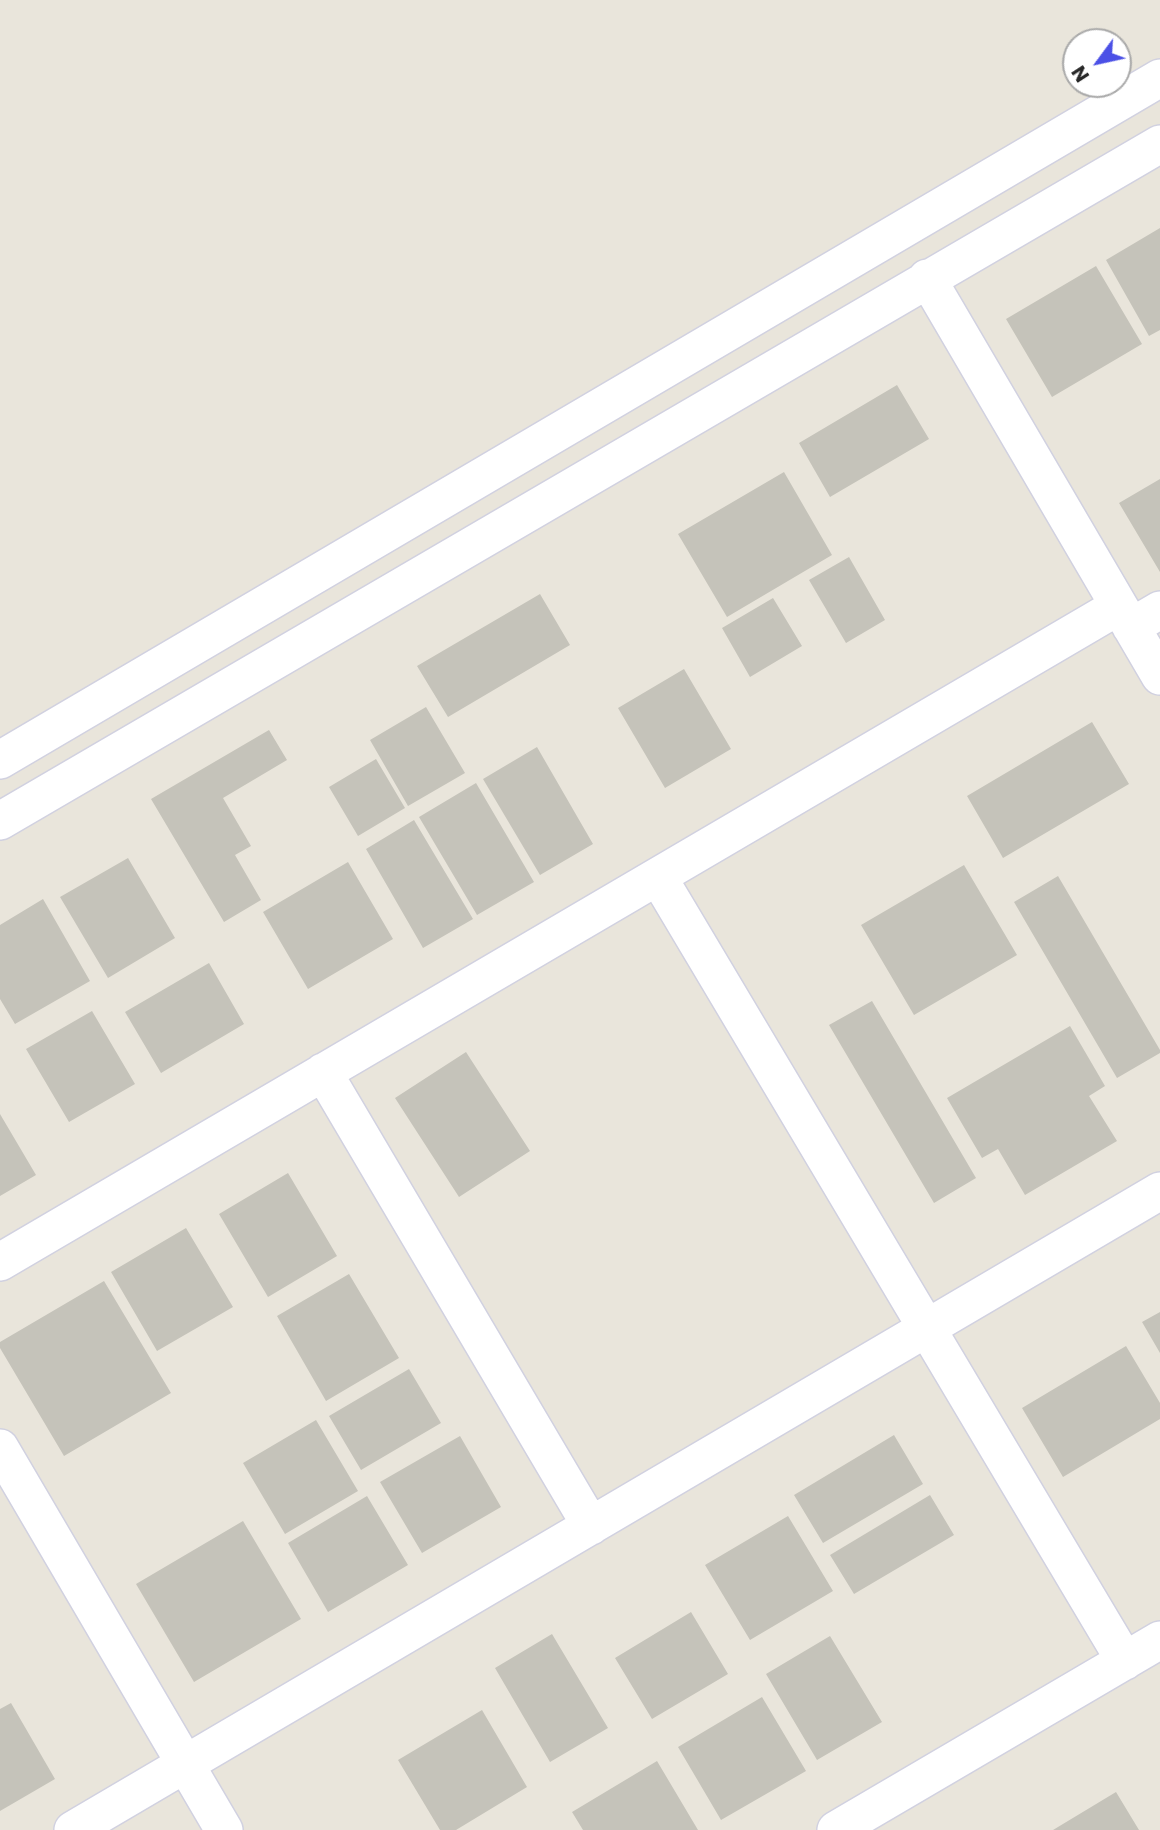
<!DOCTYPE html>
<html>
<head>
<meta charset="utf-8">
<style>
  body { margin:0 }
  #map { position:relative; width:1160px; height:1830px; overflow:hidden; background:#e9e5db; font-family:Poppins,sans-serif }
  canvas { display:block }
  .north { position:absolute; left:1062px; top:28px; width:70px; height:70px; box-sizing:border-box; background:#fff; border:2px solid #a9a9a9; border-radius:50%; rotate:237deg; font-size:19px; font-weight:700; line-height:28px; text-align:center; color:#282828 }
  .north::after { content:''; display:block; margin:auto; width:24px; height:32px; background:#4b50e6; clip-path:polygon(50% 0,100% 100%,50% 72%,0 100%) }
</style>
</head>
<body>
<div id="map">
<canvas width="1160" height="1830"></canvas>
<div class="north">N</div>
</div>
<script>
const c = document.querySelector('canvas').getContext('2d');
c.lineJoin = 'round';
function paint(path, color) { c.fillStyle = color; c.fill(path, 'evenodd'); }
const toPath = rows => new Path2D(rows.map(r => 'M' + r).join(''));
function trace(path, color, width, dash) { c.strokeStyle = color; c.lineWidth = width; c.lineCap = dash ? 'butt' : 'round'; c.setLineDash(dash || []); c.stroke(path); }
const building = toPath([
  [1160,228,1160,330,1149,336,1106,260],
  [1096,266,1142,344,1052,397,1006,319],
  [897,385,929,439,830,497,799,443],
  [784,472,832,555,727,617,678,534],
  [1160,479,1160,572,1119,503],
  [849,557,885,620,846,643,809,580],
  [540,594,570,645,448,717,417,666],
  [773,598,802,646,750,677,722,628],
  [684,669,731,749,665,788,618,708],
  [426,707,465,773,408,806,370,740],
  [1092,722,1129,784,1003,858,967,796],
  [269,730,287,760,223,798,251,846,235,855,261,900,224,922,151,799],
  [537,747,593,844,540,875,483,779],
  [376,759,405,808,358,836,329,787],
  [476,783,534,882,477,915,419,817],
  [414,820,473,919,423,948,366,849],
  [128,858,175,938,108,978,60,897],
  [348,862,393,939,308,989,263,912],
  [964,865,1017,955,914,1015,861,925],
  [1058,876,1160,1050,1160,1053,1117,1078,1014,902],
  [43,899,90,981,15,1024,0,999,0,925],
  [209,963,244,1024,161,1073,125,1012],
  [872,1001,976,1178,934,1203,829,1025],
  [92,1011,135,1084,69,1122,26,1049],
  [1070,1026,1105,1086,1089,1096,1117,1141,1025,1195,998,1149,982,1158,947,1098],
  [466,1052,530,1151,459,1197,395,1098],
  [0,1114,36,1175,0,1196],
  [288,1173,337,1256,268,1297,219,1214],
  [186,1228,233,1307,157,1351,111,1272],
  [349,1274,399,1358,326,1401,277,1316],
  [104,1281,171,1393,64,1456,0,1348,0,1342],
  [1160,1312,1160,1353,1142,1322],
  [1126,1346,1160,1403,1160,1419,1063,1477,1022,1408],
  [409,1369,441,1423,361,1470,329,1416],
  [316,1420,358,1491,285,1534,243,1463],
  [894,1435,923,1484,823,1543,794,1495],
  [460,1436,501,1507,422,1553,380,1482],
  [930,1495,954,1535,854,1594,830,1555],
  [367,1496,408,1565,328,1612,288,1543],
  [788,1516,833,1591,750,1640,705,1565],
  [243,1521,301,1619,194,1682,136,1584],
  [691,1612,728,1674,652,1719,615,1658],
  [552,1634,608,1728,550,1762,495,1668],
  [830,1636,882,1722,817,1760,766,1674],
  [762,1697,806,1771,721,1820,678,1747],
  [11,1703,55,1779,0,1811,0,1709],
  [482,1710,527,1787,456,1830,440,1830,398,1760],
  [657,1761,698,1830,583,1830,572,1812],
  [1116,1792,1139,1830,1053,1830]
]);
const minor = toPath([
  [927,278,1160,676],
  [1131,627,1160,610],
  [0,760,1160,78],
  [0,821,1160,144],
  [658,877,1125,1661],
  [323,1072,591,1526],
  [0,1262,1119,606],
  [0,1448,224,1830],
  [73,1830,1160,1191],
  [836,1830,1160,1640]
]);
paint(building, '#c5c3ba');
trace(minor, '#d1d1e0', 40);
trace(minor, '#fff', 37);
</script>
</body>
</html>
